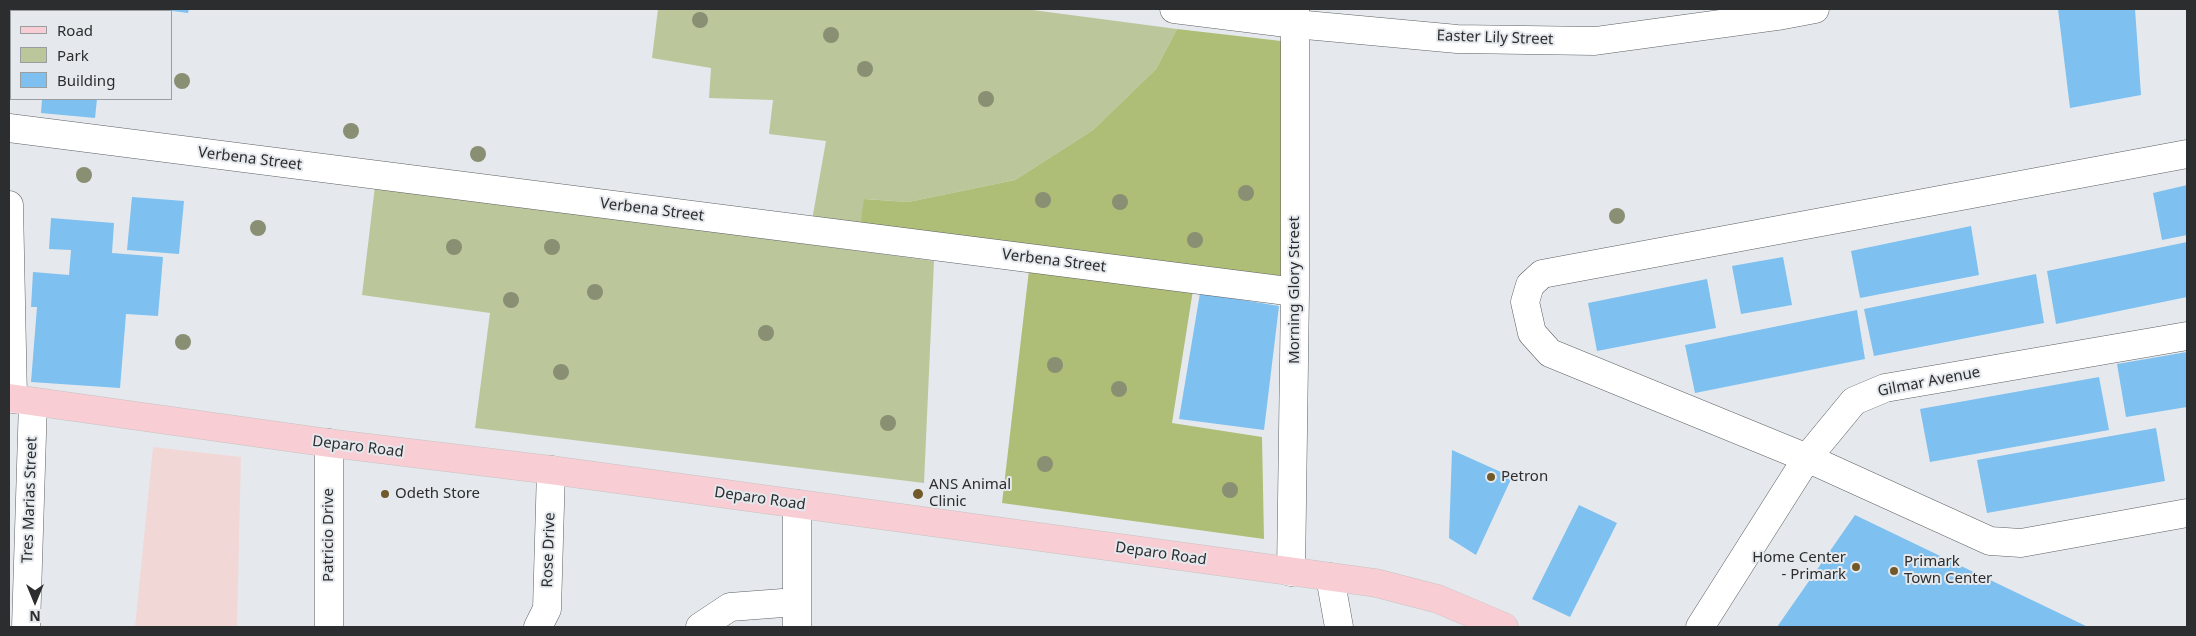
<!DOCTYPE html>
<html>
<head>
<meta charset="utf-8">
<style>
  body { margin:0 }
  #map { position:relative; width:2196px; height:636px; overflow:hidden; background:#e5e9ed; font-family:"Noto Sans",sans-serif }
  canvas { display:block }
  .frame { position:absolute; inset:0; border:10px solid #2b2d2e; pointer-events:none }
  .legend { position:absolute; left:10px; top:10px; width:162px; height:90px; box-sizing:border-box; background:#e5e9ed; border:1px solid #9b9ea1; margin:0; padding:6px 9px; list-style:none; font-size:15px; color:#2b2d2e }
  .legend li { display:flex; align-items:center; gap:10px; height:25px }
  .legend b { width:25px; border:1px solid #9b9ea1 }
  .north { position:absolute; left:10px; top:576px; width:50px; height:50px; -webkit-text-stroke:4px #e5e9ed; paint-order:stroke; rotate:180deg; font-size:14px; font-weight:700; line-height:20px; text-align:center; color:#2b2d2e }
  .north::after { content:''; display:block; margin:auto; width:18px; height:22px; background:#2b2d2e; clip-path:polygon(50% 0,100% 100%,50% 72%,0 100%) }
</style>
</head>
<body>
<div id="map">
<canvas width="2196" height="636"></canvas>
<div class="frame"></div>
<ul class="legend">
<li><b style="height:6px;background:#f8cdd3"></b>Road</li>
<li><b style="height:14px;background:#bcc69b"></b>Park</li>
<li><b style="height:14px;background:#7ec0f0"></b>Building</li>
</ul>
<div class="north">N</div>
</div>
<script>
const c = document.querySelector('canvas').getContext('2d');
c.lineJoin = 'round';
function paint(path, color) { c.fillStyle = color; c.fill(path, 'evenodd'); }
const toPath = rows => new Path2D(rows.map(r => 'M' + r).join(''));
function trace(path, color, width, dash) { c.strokeStyle = color; c.lineWidth = width; c.lineCap = dash ? 'butt' : 'round'; c.setLineDash(dash || []); c.stroke(path); }
function label(font, color, halo, rows, align = 'center') {
  c.font = font + ' "Noto Sans",sans-serif'; c.lineWidth = 4; c.setLineDash([]); c.textBaseline = 'middle'; c.strokeStyle = halo; c.fillStyle = color; for (const [text, x, y, turn = 0] of rows) {
    c.save(); c.translate(x, y); c.rotate((+turn || 0) * Math.PI / 180); c.textAlign = isNaN(turn) ? turn : align; if (halo) c.strokeText(text, 0, 0); c.fillText(text, 0, 0); c.restore();
  }
}
const industrial = toPath([
  [153,447,241,457,237,627,135,627]
]);
const green = toPath([
  [658,9,1025,9,1177,29,1156,69,1093,130,1015,180,908,202,865,199,860,227,812,220,826,141,769,134,773,100,709,98,711,68,652,58],
  [375,186,934,261,924,483,475,428,490,313,362,295]
]);
const forest = toPath([
  [1177,29,1281,41,1282,276,860,227,864,199,908,202,1015,180,1093,130,1156,69],
  [1029,270,1193,290,1172,423,1262,437,1264,539,1002,503]
]);
const building = toPath([
  [94,9,120,9,120,11,94,11],
  [158,9,189,9,188,13],
  [2058,9,2135,9,2141,95,2070,108],
  [42,99,97,99,95,118,41,113],
  [2187,185,2187,235,2162,240,2153,193],
  [132,197,184,201,179,254,127,250],
  [51,218,114,223,112,253,163,257,158,316,126,314,120,388,31,382,37,307,31,307,33,272,69,275,71,250,49,249],
  [1971,226,1979,275,1860,298,1851,251],
  [2187,242,2187,297,2056,324,2047,271],
  [1783,257,1792,305,1741,314,1732,266],
  [2036,274,2044,323,1874,356,1864,309],
  [1707,279,1716,328,1597,351,1588,303],
  [1200,293,1279,306,1264,430,1179,419],
  [1857,310,1865,359,1695,393,1685,345],
  [2187,352,2187,407,2126,417,2117,364],
  [2099,377,2109,430,1930,462,1920,409],
  [2156,428,2165,481,1987,513,1977,460],
  [1452,450,1512,477,1476,555,1449,538],
  [1579,505,1617,523,1570,617,1532,599],
  [1855,515,2088,627,1777,627]
]);
const minor = toPath([
  [1174,9,1295,24,1457,39,1595,41,1778,16,1815,9],
  [9,128,1295,292],
  [2187,154,1542,274,1530,285,1525,302,1532,333,1550,353,1807,458,1990,541,2021,543,2187,513],
  [9,205,13,399],
  [797,504,797,627],
  [1291,572,1295,292,1295,9],
  [1330,577,1339,627],
  [26,627,33,402],
  [329,627,329,443],
  [538,627,547,609,551,470],
  [700,627,730,607,796,602],
  [1700,627,1807,458,1854,401,1885,388,2187,336]
]);
const major = toPath([
  [9,398,329,443,551,470,1376,583,1438,599,1504,627]
]);
const trees = [
  [700,20],
  [831,35],
  [865,69],
  [182,81],
  [986,99],
  [351,131],
  [478,154],
  [84,175],
  [1246,193],
  [1043,200],
  [1120,202],
  [1617,216],
  [258,228],
  [1195,240],
  [454,247],
  [552,247],
  [595,292],
  [511,300],
  [766,333],
  [183,342],
  [1055,365],
  [561,372],
  [1119,389],
  [888,423],
  [1045,464],
  [1230,490]
];
const markers = [
  [1491,477,5,"#72592a"],
  [385,494,5,"#72592a"],
  [918,494,6,"#72592a"],
  [1856,567,5,"#72592a"],
  [1894,571,5,"#72592a"]
];
const streetNames = [
  ["Easter Lily Street",1495,38,2],
  ["Verbena Street",250,159,7],
  ["Verbena Street",652,210,7],
  ["Verbena Street",1054,261,7],
  ["Morning Glory Street",1295,290,-90],
  ["Gilmar Avenue",1929,382,-11],
  ["Deparo Road",358,447,7],
  ["Deparo Road",760,499,8],
  ["Tres Marias Street",30,500,-88],
  ["Patricio Drive",329,535,-90],
  ["Rose Drive",549,550,-88],
  ["Deparo Road",1161,554,8]
];
const poiNames = [
  ["Petron",1501,477],
  ["ANS Animal",929,485],
  ["Clinic",929,502],
  ["Odeth Store",395,494],
  ["Home Center",1846,558,"right"],
  ["- Primark",1846,575,"right"],
  ["Primark",1904,562],
  ["Town Center",1904,579]
];
paint(industrial, '#f2d7d7');
paint(green, '#bcc69b');
paint(forest, '#afbe77');
paint(building, '#7ec0f0');
trace(minor, '#5c6063', 29);
trace(major, '#c4c4c4', 29);
trace(minor, '#fff', 28);
trace(major, '#f8cdd3', 28);
c.fillStyle = '#888f73';
for (const [x, y] of trees) { c.beginPath(); c.arc(x, y, 8, 0, 2 * Math.PI); c.fill(); }
for (const [x, y, r, color] of markers) { const dot = new Path2D(); dot.arc(x, y, r, 0, 2 * Math.PI); c.fillStyle = color; c.fill(dot); trace(dot, '#e5e9ed', 2); }
label('15px', '#2b2d2e', '#e5e9ed', streetNames);
label('15px', '#2b2d2e', '#e5e9ed', poiNames, 'left');
</script>
</body>
</html>
